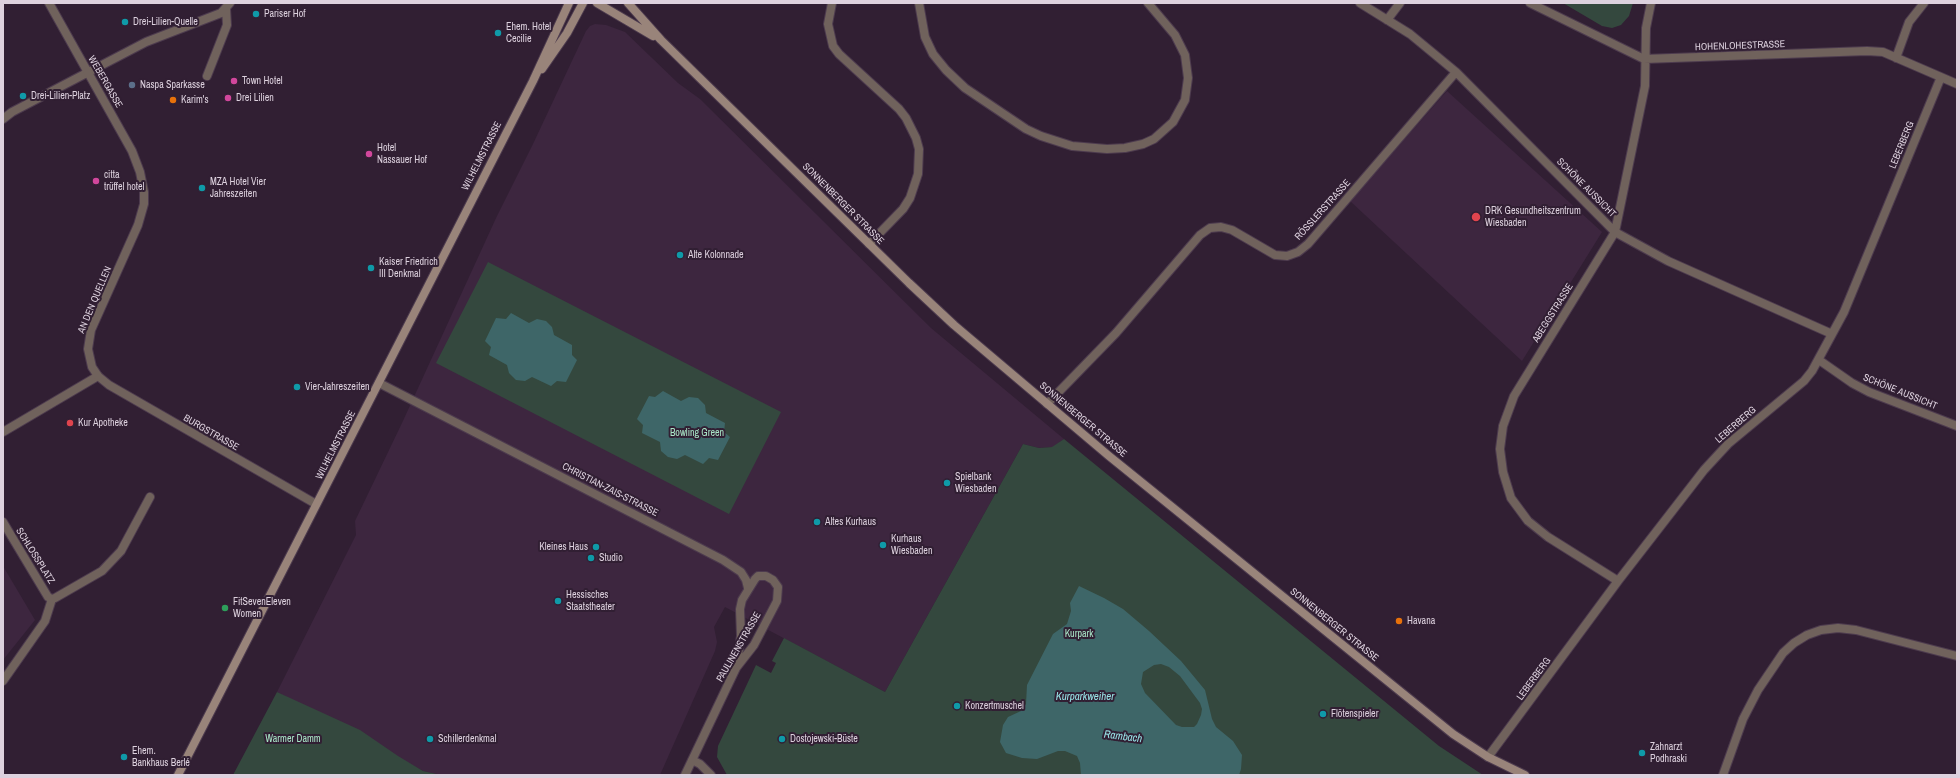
<!DOCTYPE html>
<html>
<head>
<meta charset="utf-8">
<style>
  body { margin:0 }
  #map { position:relative; width:1960px; height:778px; overflow:hidden; background:#311f33; font-family:"Archivo Narrow",sans-serif }
  canvas { display:block }
  .frame { position:absolute; inset:0; border:4px solid #ddd1de; pointer-events:none }
</style>
</head>
<body>
<div id="map">
<canvas width="1960" height="778"></canvas>
<div class="frame"></div>
</div>
<script>
const c = document.querySelector('canvas').getContext('2d');
c.lineJoin = 'round';
function paint(path, color) { c.fillStyle = color; c.fill(path, 'evenodd'); }
const toPath = rows => new Path2D(rows.map(r => 'M' + r).join(''));
function trace(path, color, width, dash) { c.strokeStyle = color; c.lineWidth = width; c.lineCap = dash ? 'butt' : 'round'; c.setLineDash(dash || []); c.stroke(path); }
function label(font, color, halo, rows, align = 'center') {
  c.font = font + ' "Archivo Narrow",sans-serif'; c.lineWidth = 4; c.setLineDash([]); c.textBaseline = 'middle'; c.strokeStyle = halo; c.fillStyle = color; for (const [text, x, y, turn = 0] of rows) {
    c.save(); c.translate(x, y); c.rotate((+turn || 0) * Math.PI / 180); c.textAlign = isNaN(turn) ? turn : align; if (halo) c.strokeText(text, 0, 0); c.fillText(text, 0, 0); c.restore();
  }
}
const built = toPath([
  [595,24,606,25,625,32,678,83,700,99,931,328,1064,439,1053,447,1039,448,1023,444,885,692,725,607,714,627,717,642,715,651,660,775,441,775,423,771,277,692,356,535,355,521,402,423,497,216,533,144,586,31,590,26],
  [1447,91,1602,232,1522,361,1350,201],
  [3,566,35,620,3,660]
]);
const green = toPath([
  [1563,3,1633,3,1629,16,1621,25,1612,28,1602,26],
  [488,262,781,412,729,514,436,363],
  [1064,439,1439,746,1483,775,727,775,717,757,718,746,756,665,771,673,776,663,772,661,784,638,885,692,1023,444,1039,448,1052,447],
  [277,692,360,730,398,756,423,771,441,775,233,775]
]);
const water = toPath([
  [511,313,529,323,537,319,546,321,552,327,554,335,572,345,572,355,577,360,566,382,557,381,551,386,532,377,525,381,516,380,509,373,507,365,489,355,491,347,485,341,496,318,506,319],
  [663,391,681,401,689,397,698,398,705,405,706,413,725,423,724,432,730,437,718,460,709,458,703,464,685,455,677,459,668,457,661,451,660,442,642,433,643,425,637,419,649,396,655,397],
  [1079,586,1104,598,1123,609,1149,631,1181,661,1205,690,1212,719,1216,727,1233,741,1242,755,1241,769,1239,775,1081,775,1080,763,1077,756,1065,751,1058,751,1037,759,1022,758,1006,753,1000,742,1003,725,1008,717,1021,711,1026,704,1027,685,1053,634,1067,624,1071,611,1070,603],
  [1161,664,1169,667,1180,676,1200,703,1202,709,1201,715,1197,724,1194,727,1182,727,1176,725,1145,693,1141,684,1143,672,1154,665]
]);
const minor = toPath([
  [832,3,828,24,833,46,839,54,899,109,906,118,916,138,919,149,918,174,910,198,903,209,869,244],
  [919,3,925,37,933,54,946,70,965,88,1026,129,1041,136,1072,146,1107,149,1125,148,1143,144,1154,139,1173,122,1185,100,1188,78,1185,55,1175,35,1148,3],
  [1360,3,1410,34,1456,72,1615,232,1668,261,1832,334],
  [1530,3,1644,59,1867,51,1883,52,1957,84],
  [1387,20,1400,3],
  [1896,58,1909,22,1924,3],
  [207,76,227,25,226,8],
  [3,119,12,112,146,42,221,13,230,3],
  [1819,360,1852,383,1869,392,1957,426],
  [379,383,723,560,741,572,746,580,748,588],
  [1047,404,1116,333,1200,235,1210,228,1221,227,1232,230,1275,255,1287,256,1298,252,1308,244,1456,72],
  [3,432,98,376],
  [3,522,48,597,52,599],
  [1618,581,1548,537,1528,521,1511,498,1503,472,1500,449,1503,426,1514,396,1615,232,1645,86,1646,28,1651,3],
  [52,599,55,598,102,571,121,551,150,497],
  [3,681,45,621,52,599],
  [1488,757,1618,581,1704,470,1728,444,1804,381,1812,371,1844,312,1941,77],
  [692,760,700,764,711,775],
  [685,775,736,668,754,645,777,601,778,587,773,580,766,576,758,576,755,579,742,600,740,609,741,636,736,668],
  [1723,775,1743,719,1758,690,1783,653,1794,643,1807,635,1821,630,1838,628,1856,630,1957,656]
]);
const tertiary = toPath([
  [49,3,132,151,140,172,144,192,144,204,138,225,91,330,88,349,92,367,98,376,109,385,316,504]
]);
const secondary = toPath([
  [597,3,653,36],
  [628,3,661,40,909,283,954,325,1109,456,1453,734,1488,757,1525,775],
  [542,69,567,33,583,3],
  [178,775,533,81,569,3]
]);
const markers = [
  [256,14,4,"#0f9aa8"],
  [125,22,4,"#0f9aa8"],
  [498,33,4,"#0f9aa8"],
  [234,81,4,"#d1479c"],
  [132,85,4,"#5c6f8a"],
  [23,96,4,"#0f9aa8"],
  [228,98,4,"#d1479c"],
  [173,100,4,"#e8710a"],
  [369,154,4,"#d1479c"],
  [96,181,4,"#d1479c"],
  [202,188,4,"#0f9aa8"],
  [1476,217,5,"#e0444e"],
  [680,255,4,"#0f9aa8"],
  [371,268,4,"#0f9aa8"],
  [297,387,4,"#0f9aa8"],
  [70,423,4,"#e0444e"],
  [947,483,4,"#0f9aa8"],
  [817,522,4,"#0f9aa8"],
  [883,545,4,"#0f9aa8"],
  [596,547,4,"#0f9aa8"],
  [591,558,4,"#0f9aa8"],
  [558,601,4,"#0f9aa8"],
  [225,608,4,"#2e9e5b"],
  [1399,621,4,"#e8710a"],
  [957,706,4,"#0f9aa8"],
  [1323,714,4,"#0f9aa8"],
  [430,739,4,"#0f9aa8"],
  [782,739,4,"#0f9aa8"],
  [1642,753,4,"#0f9aa8"],
  [124,757,4,"#0f9aa8"]
];
const poiNames = [
  ["Pariser Hof",264,14],
  ["Drei-Lilien-Quelle",133,22],
  ["Ehem. Hotel",506,27],
  ["Cecilie",506,39],
  ["Town Hotel",242,81],
  ["Naspa Sparkasse",140,85],
  ["Drei-Lilien-Platz",31,96],
  ["Drei Lilien",236,98],
  ["Karim's",181,100],
  ["Hotel",377,148],
  ["Nassauer Hof",377,160],
  ["citta",104,175],
  ["trüffel hotel",104,187],
  ["MZA Hotel Vier",210,182],
  ["Jahreszeiten",210,194],
  ["DRK Gesundheitszentrum",1485,211],
  ["Wiesbaden",1485,223],
  ["Alte Kolonnade",688,255],
  ["Kaiser Friedrich",379,262],
  ["III Denkmal",379,274],
  ["Vier-Jahreszeiten",305,387],
  ["Kur Apotheke",78,423],
  ["Spielbank",955,477],
  ["Wiesbaden",955,489],
  ["Altes Kurhaus",825,522],
  ["Kurhaus",891,539],
  ["Wiesbaden",891,551],
  ["Kleines Haus",588,547,"right"],
  ["Studio",599,558],
  ["Hessisches",566,595],
  ["Staatstheater",566,607],
  ["FitSevenEleven",233,602],
  ["Women",233,614],
  ["Havana",1407,621],
  ["Konzertmuschel",965,706],
  ["Flötenspieler",1331,714],
  ["Schillerdenkmal",438,739],
  ["Dostojewski-Büste",790,739],
  ["Zahnarzt",1650,747],
  ["Podhraski",1650,759],
  ["Ehem.",132,751],
  ["Bankhaus Berlé",132,763]
];
const streetNames = [
  ["HOHENLOHESTRASSE",1740,46,-2],
  ["WEBERGASSE",105,82,60],
  ["LEBERBERG",1902,145,-68],
  ["WILHELMSTRASSE",482,156,-63],
  ["SCHÖNE AUSSICHT",1586,188,45],
  ["SONNENBERGER STRASSE",843,204,45],
  ["RÖSSLERSTRASSE",1323,210,-48],
  ["AN DEN QUELLEN",95,300,-67],
  ["ABEGGSTRASSE",1553,313,-58],
  ["SCHÖNE AUSSICHT",1900,392,22],
  ["SONNENBERGER STRASSE",1083,420,40],
  ["LEBERBERG",1736,425,-41],
  ["BURGSTRASSE",211,433,30],
  ["WILHELMSTRASSE",336,445,-63],
  ["CHRISTIAN-ZAIS-STRASSE",610,490,27],
  ["SCHLOSSPLATZ",35,556,58],
  ["SONNENBERGER STRASSE",1334,625,39],
  ["PAULINENSTRASSE",739,647,-60],
  ["LEBERBERG",1534,679,-54]
];
const parkNames = [
  ["Bowling Green",697,433],
  ["Kurpark",1079,634],
  ["Warmer Damm",293,739]
];
const waterNames = [
  ["Kurparkweiher",1085,697],
  ["Rambach",1123,737,7]
];
paint(built, '#3d263f');
paint(green, '#34483e');
paint(water, '#3e6668');
trace(minor, '#4d3b4e', 10);
trace(tertiary, '#4d3b4e', 10);
trace(secondary, '#4d3b4e', 10);
trace(minor, '#70625c', 8);
trace(tertiary, '#70625c', 8);
trace(secondary, '#99847a', 8);
for (const [x, y, r, color] of markers) { const dot = new Path2D(); dot.arc(x, y, r, 0, 2 * Math.PI); c.fillStyle = color; c.fill(dot); trace(dot, '#311f33', 1.5); }
label('10px', '#ddd1de', '#311f33', poiNames, 'left');
label('10px', '#ddd1de', '#311f33', streetNames);
label('10px', '#a9e6c7', '#311f33', parkNames);
label('italic 11px', '#99e5e8', '#311f33', waterNames);
</script>
</body>
</html>
